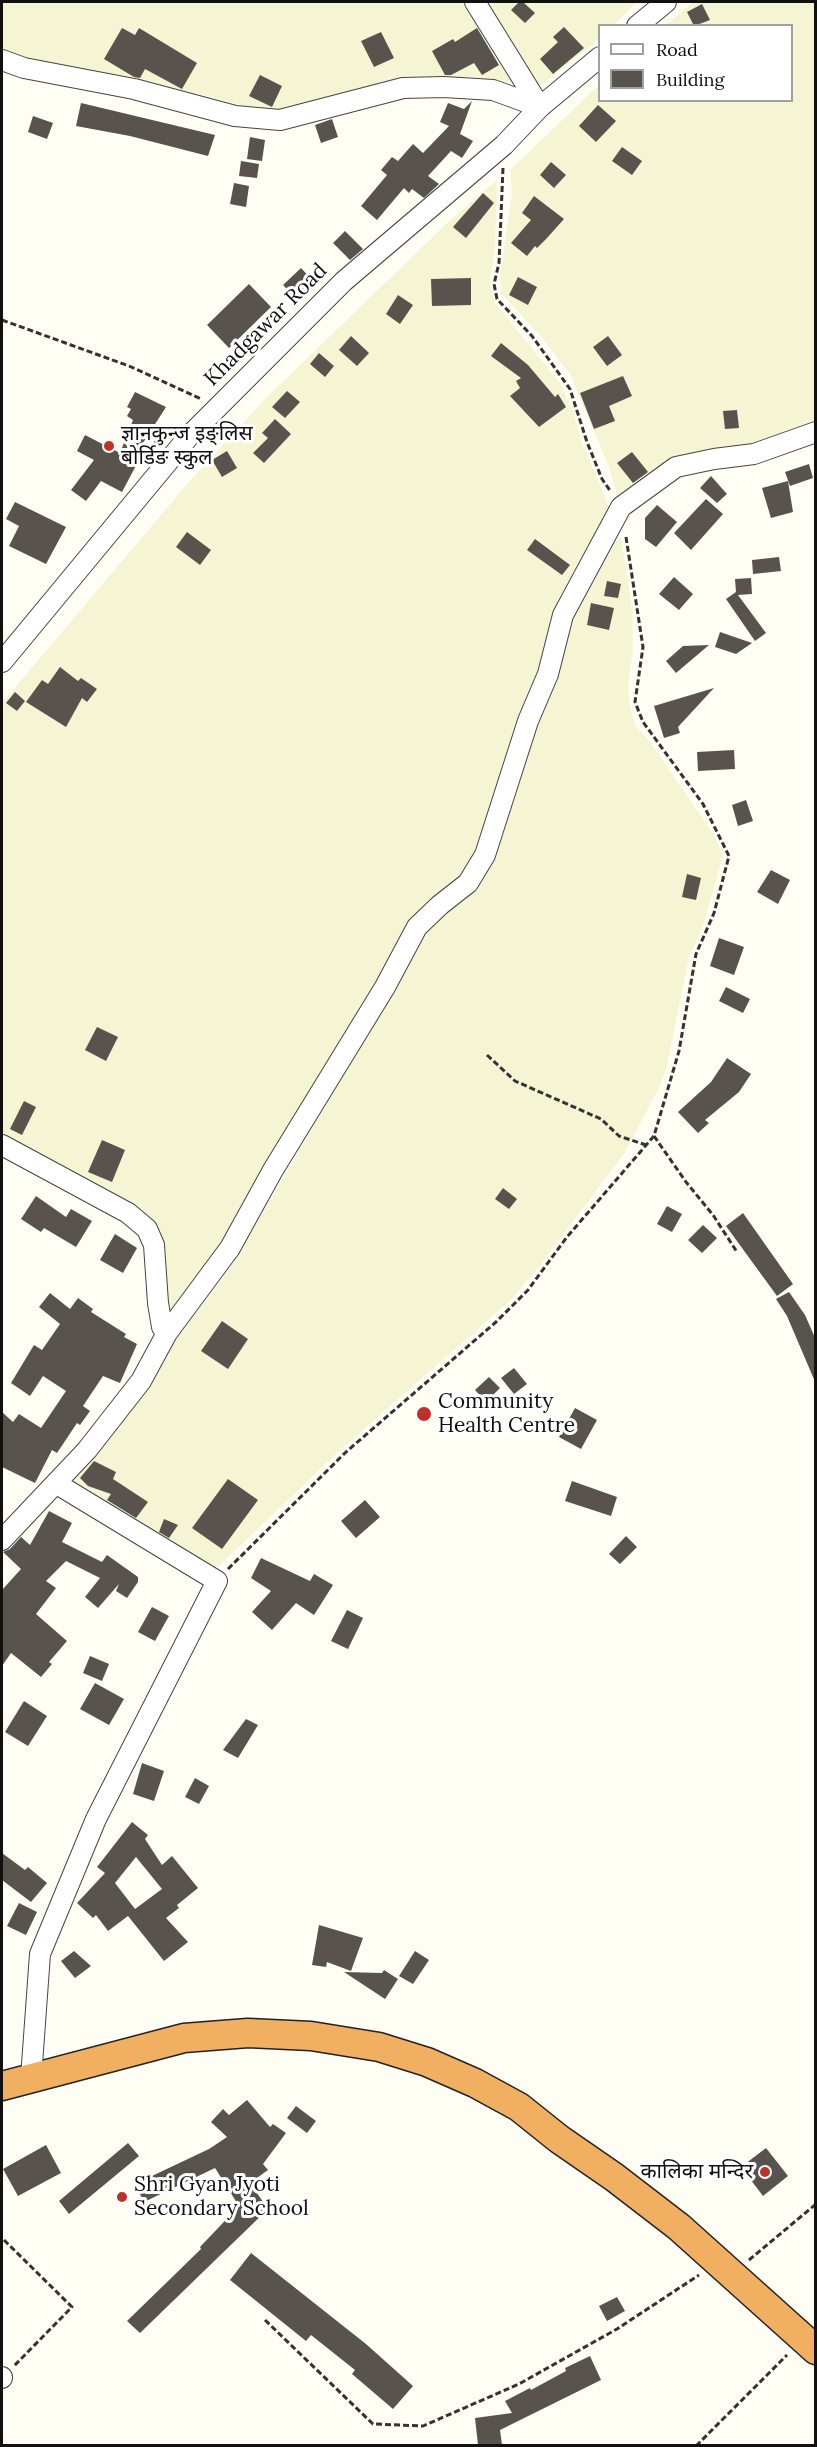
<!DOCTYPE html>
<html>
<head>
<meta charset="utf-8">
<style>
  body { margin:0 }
  #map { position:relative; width:817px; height:2447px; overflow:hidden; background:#fffef4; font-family:Lora,serif }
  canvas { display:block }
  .frame { position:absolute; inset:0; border:3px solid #111; pointer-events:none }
  .legend { position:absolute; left:598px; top:24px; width:195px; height:78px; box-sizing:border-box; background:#fff; border:2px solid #a0a0a0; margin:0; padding:8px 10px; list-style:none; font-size:18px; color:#111 }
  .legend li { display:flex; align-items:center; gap:12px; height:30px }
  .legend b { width:30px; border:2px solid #a0a0a0 }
</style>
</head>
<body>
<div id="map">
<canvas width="817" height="2447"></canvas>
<div class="frame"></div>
<ul class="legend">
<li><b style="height:8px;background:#fff"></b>Road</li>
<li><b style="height:16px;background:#59534d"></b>Building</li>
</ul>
</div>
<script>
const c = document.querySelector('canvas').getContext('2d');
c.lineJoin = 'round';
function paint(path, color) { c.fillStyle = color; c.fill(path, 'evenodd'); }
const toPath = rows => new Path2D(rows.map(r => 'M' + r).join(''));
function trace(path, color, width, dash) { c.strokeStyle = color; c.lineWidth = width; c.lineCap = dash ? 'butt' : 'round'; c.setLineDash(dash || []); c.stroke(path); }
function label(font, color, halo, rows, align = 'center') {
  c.font = font + ' Lora,"Noto Sans Devanagari",serif'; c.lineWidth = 6; c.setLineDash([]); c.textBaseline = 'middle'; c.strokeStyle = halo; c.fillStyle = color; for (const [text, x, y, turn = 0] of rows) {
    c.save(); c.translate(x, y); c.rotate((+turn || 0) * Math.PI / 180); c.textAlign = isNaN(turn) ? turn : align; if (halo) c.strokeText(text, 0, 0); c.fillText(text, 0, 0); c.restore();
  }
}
const farmland = toPath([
  [2,2,468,2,509,62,511,83,471,77,424,78,286,110,260,110,204,95,2,54],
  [480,2,637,2,614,25,600,26,599,39,540,86,529,77],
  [693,2,815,2,815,426,632,493,617,494,609,467,570,374,542,338,501,293,500,276,512,193,510,170,599,85,600,100,792,100,792,26,666,25],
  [497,180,495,250,489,282,495,303,560,383,573,411,581,441,609,506,606,520,582,555,558,600,536,682,476,858,461,879,436,895,415,919,233,1226,169,1318,159,1232,37,1154,2,1135,2,703,188,483,266,398,446,224],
  [621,538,632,608,633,651,628,682,629,702,635,725,651,743,714,835,723,856,704,923,689,957,666,1070,658,1090,624,1154,537,1269,511,1300,340,1450,219,1566,207,1567,71,1486,75,1477,140,1395,175,1341,231,1267,382,1009,426,924,482,878,511,806,566,632,608,547]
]);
const building = toPath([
  [519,2,523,2,535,13,525,23,511,10],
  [702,4,710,20,694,26,687,12],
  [564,27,584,48,553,74,540,59,558,42,553,37],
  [122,28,135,35,139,28,197,63,182,89,145,69,140,78,134,77,104,59],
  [477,28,499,65,482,75,474,63,451,75,445,75,432,51,453,39,455,42],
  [381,32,394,58,374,67,361,41],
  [260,75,282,86,272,107,249,96],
  [472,101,460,134,473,141,462,158,451,151,428,176,439,184,424,198,412,189,409,193,404,188,377,220,361,206,387,175,381,170,392,157,398,161,413,144,423,153,449,126,440,122,448,103,464,109],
  [81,103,215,135,208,156,130,136,76,126],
  [598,105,616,121,596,142,579,126],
  [33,116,53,123,47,139,28,132],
  [332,119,338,137,321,143,315,125],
  [250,137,265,140,262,161,247,159],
  [622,147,642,161,632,175,612,161],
  [241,161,259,164,257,178,239,176],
  [551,162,566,175,554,188,540,175],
  [234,183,249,186,246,207,230,204],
  [483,193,494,203,466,238,453,227],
  [534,196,564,219,547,238,537,248,535,246,527,256,511,243,531,220,522,213],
  [345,231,363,249,350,260,333,243],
  [301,268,315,283,298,300,283,285],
  [518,277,537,287,528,305,509,295],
  [471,278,471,305,432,306,431,279],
  [249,284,271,307,229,348,207,325],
  [398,295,413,305,400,324,386,314],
  [351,336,369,353,357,366,339,350],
  [608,336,622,355,607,366,593,347],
  [501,343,528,365,555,397,558,394,566,407,539,427,510,396,520,388,516,381,521,378,491,356],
  [319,353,334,366,325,377,310,364],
  [623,376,632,396,609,406,615,421,594,429,580,393],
  [287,391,300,402,285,418,272,407],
  [135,392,166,407,143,443,148,445,143,457,141,456,122,492,101,481,86,501,71,490,94,460,77,451,85,435,120,453,133,420,127,416,131,409,127,407],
  [737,410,739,428,725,429,723,411],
  [275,419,291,434,264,463,253,453,268,438,262,433],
  [227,451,237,468,222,477,212,460],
  [632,452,648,472,633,483,617,463],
  [809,464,813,478,790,486,785,472],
  [711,476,727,494,717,503,700,488],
  [788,481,793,512,771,518,762,488],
  [706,499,723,514,691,550,674,533],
  [15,502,66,527,46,564,9,546,19,526,6,519],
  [657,505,677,522,656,547,645,539,645,518],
  [187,532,211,550,200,565,176,547],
  [535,539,570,565,562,575,527,550],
  [779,557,781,571,753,574,752,560],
  [674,577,693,594,679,610,659,594],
  [751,578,752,594,738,595,766,633,755,641,726,599,736,592,735,579],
  [607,581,621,584,618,598,604,596],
  [591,603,614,608,609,630,587,625],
  [720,632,752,643,736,654,715,647],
  [709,645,676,673,666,661,683,646],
  [60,667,78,681,81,678,97,689,87,702,82,698,66,727,26,702,42,680,48,684],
  [714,688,678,727,680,733,664,738,654,706],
  [15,692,25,701,17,711,6,703],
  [734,750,735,769,698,771,697,752],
  [746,800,753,821,738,826,732,805],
  [771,870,790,880,778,904,757,892],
  [687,874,701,878,696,900,682,897],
  [719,938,744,947,734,975,710,966],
  [726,987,750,999,743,1013,719,1001],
  [97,1027,118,1037,106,1061,85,1050],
  [727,1058,751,1074,739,1092,705,1120,709,1123,698,1133,678,1112,711,1082],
  [24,1101,36,1107,22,1135,10,1129],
  [102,1140,125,1150,112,1182,88,1172],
  [503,1188,517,1199,509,1209,495,1199],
  [36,1196,66,1217,71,1209,92,1221,76,1247,44,1228,41,1232,21,1219],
  [667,1206,682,1214,672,1232,657,1224],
  [743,1213,793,1284,777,1296,726,1226],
  [703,1225,717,1238,702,1253,688,1240],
  [115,1234,137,1248,123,1273,100,1260],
  [789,1292,805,1315,816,1340,816,1384,787,1316,776,1299],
  [50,1293,70,1309,78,1298,93,1309,91,1312,126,1334,124,1337,137,1344,120,1383,103,1376,83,1406,90,1411,80,1425,77,1423,57,1453,52,1450,35,1483,2,1467,2,1412,13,1422,19,1414,41,1428,66,1391,43,1376,30,1396,11,1383,34,1345,42,1350,60,1324,39,1307],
  [222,1321,248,1339,228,1369,201,1351],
  [514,1368,527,1384,514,1394,501,1378],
  [489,1377,500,1388,486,1402,475,1390],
  [575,1408,597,1420,581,1449,559,1437],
  [94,1461,116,1472,113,1479,148,1502,136,1518,107,1500,111,1494,88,1486,80,1478],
  [228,1479,258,1500,222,1549,192,1528],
  [572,1481,617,1497,611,1516,565,1501],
  [365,1500,380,1517,356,1538,341,1521],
  [49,1511,72,1523,62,1542,102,1562,107,1555,138,1577,138,1582,127,1598,116,1591,119,1584,98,1608,85,1597,100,1578,66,1561,46,1581,56,1588,36,1614,67,1641,49,1662,52,1664,41,1677,11,1653,2,1666,2,1590,21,1569,3,1552,10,1549,21,1537,30,1545],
  [164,1519,178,1525,169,1538,159,1532],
  [626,1536,637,1547,620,1564,609,1554],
  [261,1558,310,1581,314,1574,333,1585,314,1615,296,1603,272,1630,252,1612,271,1591,251,1578],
  [152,1607,169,1616,155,1641,138,1632],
  [347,1610,363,1618,348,1649,331,1641],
  [90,1656,109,1664,102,1681,83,1673],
  [95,1683,124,1699,109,1725,80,1709],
  [24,1701,47,1716,28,1746,5,1732],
  [246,1719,258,1725,238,1758,223,1750],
  [142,1763,164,1771,154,1801,133,1794],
  [195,1778,209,1786,199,1804,185,1797],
  [132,1822,148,1835,145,1839,162,1865,172,1856,198,1888,177,1905,179,1908,166,1918,188,1942,164,1961,128,1916,108,1931,96,1915,93,1918,77,1903,105,1873,97,1867],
  [136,1857,162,1889,135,1909,115,1883],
  [2,1853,25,1870,28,1867,47,1883,31,1902,2,1880],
  [19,1903,37,1912,26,1935,7,1926],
  [319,1925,363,1938,351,1971,327,1962,326,1967,312,1965],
  [74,1951,91,1966,75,1978,61,1961],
  [415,1951,429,1960,413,1984,399,1976],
  [384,1970,398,1979,385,1999,344,1972,382,1973],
  [247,2100,270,2127,273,2124,286,2133,263,2164,268,2170,250,2183,268,2209,140,2333,127,2321,201,2249,200,2247,239,2206,215,2168,144,2202,135,2184,209,2149,227,2137,211,2122,223,2109,229,2115],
  [296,2106,316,2121,307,2133,287,2118],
  [128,2143,139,2156,69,2214,59,2201],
  [46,2145,61,2173,18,2196,3,2169],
  [766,2148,788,2176,763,2196,741,2167],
  [251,2253,366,2344,413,2386,393,2409,352,2374,355,2370,311,2335,306,2341,230,2280],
  [617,2297,625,2311,607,2321,599,2306],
  [590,2356,601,2380,500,2430,502,2445,478,2445,475,2418,512,2413,505,2401,530,2388,531,2390,566,2371,565,2368]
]);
const path = toPath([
  [503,168,499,263,494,284,497,299,532,336,570,389,587,442,602,479,611,492],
  [2,320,129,366,201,399],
  [487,1055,515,1081,601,1119,619,1136,646,1145],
  [654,1136,686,1182,713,1215,737,1252],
  [228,1569,346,1452,496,1322,528,1290,567,1237,654,1136,679,1051,696,954,714,913,729,856,703,804,643,722,635,702,643,647,626,537],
  [4,2240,72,2307,14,2366],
  [749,2260,816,2204],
  [265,2320,373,2424,423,2426,519,2384,617,2329,699,2275],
  [696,2446,787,2355]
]);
const minor = toPath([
  [475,2,540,107],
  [637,26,666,2],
  [2,60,24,68,134,89,235,116,280,120,403,88,444,87,493,90,540,107],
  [2,662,190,435,344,281,504,145,540,107,600,57],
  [2,1145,128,1213,147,1229,154,1245,158,1303,162,1327,167,1333],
  [2,1540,87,1450,141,1381,167,1333,230,1248,273,1170,385,987,417,927,440,905,468,883,485,855,528,721,548,674,563,615,621,507,676,467,714,459,754,454,816,432],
  [31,2078,40,1954,96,1819,217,1581,57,1484],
  [2,2377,2,2378]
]);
const highway = toPath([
  [2,2086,184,2038,248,2033,311,2036,379,2047,427,2062,475,2083,519,2107,559,2139,614,2177,679,2227,816,2350]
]);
const markers = [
  [109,446,6,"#be312b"],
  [424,1414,8,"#be312b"],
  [765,2172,6,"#be312b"],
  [122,2197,6,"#be312b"]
];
const streetNames = [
  ["Khadgawar Road",266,325,-45]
];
const poiNames = [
  ["ज्ञानकुन्ज इङ्लिस",121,434],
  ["बोर्डिङ स्कुल",121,458],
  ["Community",438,1402],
  ["Health Centre",438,1426],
  ["कालिका मन्दिर",753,2172,"right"],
  ["Shri Gyan Jyoti",134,2185],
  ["Secondary School",134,2209]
];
paint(farmland, '#f5f5d4');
paint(building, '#59534d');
trace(minor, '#444', 22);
trace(highway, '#222', 31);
trace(path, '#333', 3, [6, 3]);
trace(minor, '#fff', 20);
trace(highway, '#f0af61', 28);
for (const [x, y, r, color] of markers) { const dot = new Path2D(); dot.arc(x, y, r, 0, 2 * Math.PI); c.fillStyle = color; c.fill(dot); trace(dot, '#fff', 2); }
label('21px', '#111', '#fff', streetNames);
label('21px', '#111', '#fff', poiNames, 'left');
</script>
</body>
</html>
